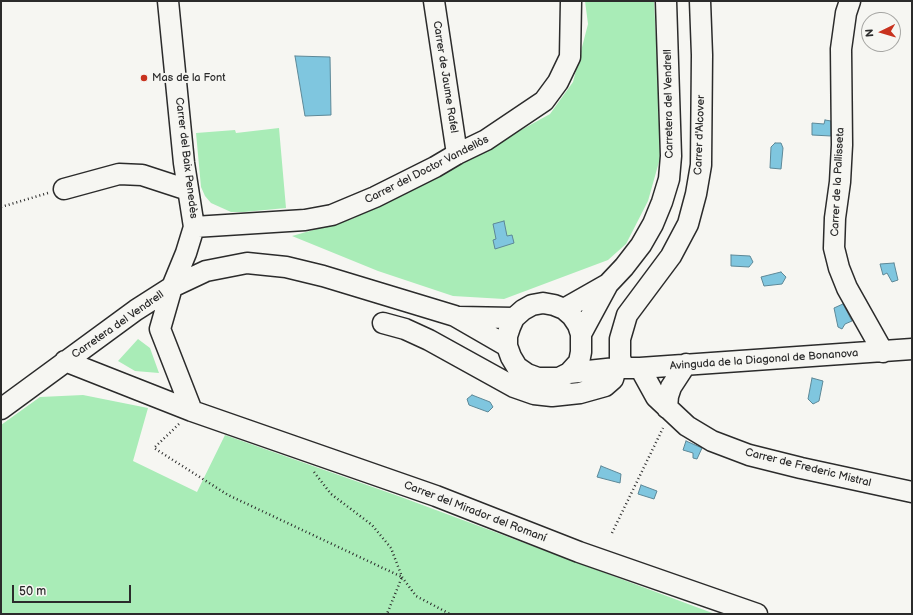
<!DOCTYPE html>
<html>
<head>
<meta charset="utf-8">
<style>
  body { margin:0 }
  #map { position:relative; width:913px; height:615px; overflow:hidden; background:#f6f6f2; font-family:"Balsamiq Sans",sans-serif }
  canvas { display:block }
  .frame { position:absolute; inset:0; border:2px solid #2b2b2b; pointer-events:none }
  .north { position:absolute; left:861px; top:12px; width:40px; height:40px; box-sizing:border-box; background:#f6f6f2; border:1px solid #a5a5a2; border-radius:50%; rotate:265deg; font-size:11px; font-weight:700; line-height:16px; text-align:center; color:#2b2b2b }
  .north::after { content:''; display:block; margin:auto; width:14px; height:18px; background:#c8321e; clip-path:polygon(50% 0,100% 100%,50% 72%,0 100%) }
  .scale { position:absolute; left:12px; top:585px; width:119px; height:18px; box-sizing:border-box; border:2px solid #2b2b2b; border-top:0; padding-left:5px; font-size:12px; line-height:14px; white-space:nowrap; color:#2b2b2b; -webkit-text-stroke:3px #f6f6f2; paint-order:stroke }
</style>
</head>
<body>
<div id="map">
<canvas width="913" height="615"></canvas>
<div class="frame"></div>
<div class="north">N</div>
<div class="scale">50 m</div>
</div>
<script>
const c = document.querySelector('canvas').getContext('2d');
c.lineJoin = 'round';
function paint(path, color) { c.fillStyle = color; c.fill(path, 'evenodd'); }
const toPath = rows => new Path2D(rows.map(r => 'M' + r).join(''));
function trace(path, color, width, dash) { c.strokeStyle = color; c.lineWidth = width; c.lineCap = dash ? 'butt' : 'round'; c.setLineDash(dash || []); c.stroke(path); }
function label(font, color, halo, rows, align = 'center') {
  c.font = font + ' "Balsamiq Sans",sans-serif'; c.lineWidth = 4; c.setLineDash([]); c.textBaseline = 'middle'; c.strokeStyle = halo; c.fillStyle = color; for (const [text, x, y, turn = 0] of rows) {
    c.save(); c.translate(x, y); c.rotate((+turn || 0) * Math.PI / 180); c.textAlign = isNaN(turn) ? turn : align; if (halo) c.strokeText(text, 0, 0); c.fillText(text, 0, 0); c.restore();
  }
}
const green = toPath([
  [585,1,654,1,662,151,648,201,626,244,608,260,504,299,453,296,378,271,292,236,352,219,474,156,550,114,573,82,588,24],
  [279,128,286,208,244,212,231,212,211,203,205,196,201,187,196,133,235,130,236,133],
  [138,339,150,348,159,373,135,371,118,361],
  [83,395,148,408,133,461,197,492,225,435,401,497,715,614,1,614,1,425,40,397]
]);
const water = toPath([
  [295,56,330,57,331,115,305,116,295,56],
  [825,120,831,121,831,136,812,135,812,123,824,124,825,120],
  [775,143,781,143,783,148,781,169,770,168,771,147,775,143],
  [504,221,507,236,512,235,514,243,495,249,493,240,496,239,493,224,504,221],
  [731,255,750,256,753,262,749,267,731,266,731,255],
  [894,263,898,280,892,282,887,273,883,275,880,264,894,263],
  [781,272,786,277,782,284,764,286,761,277,781,272],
  [843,304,852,321,845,324,842,329,838,327,834,308,843,304],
  [812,378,823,381,819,401,813,404,808,399,812,378],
  [472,395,490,402,493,407,488,412,469,405,467,399,472,395],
  [686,441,702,448,697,459,693,458,693,453,683,450,686,441],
  [601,466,621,474,620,483,597,477,601,466],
  [641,485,657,491,654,499,638,494,641,485]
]);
const path = toPath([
  [1,207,48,193],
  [179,424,154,448,228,495,402,577,387,614],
  [314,472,331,494,372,525,391,548,402,577,416,596,450,614],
  [612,533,663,428]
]);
const minor = toPath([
  [168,1,184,163,194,227,186,253,172,287,160,329,192,411],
  [434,1,457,154],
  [850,1,846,13,841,49,842,145,840,182,835,218,834,248,839,268,847,288,883,352],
  [64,189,119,174,142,175,188,190],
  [194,227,305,220,332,215,375,197,435,167,457,154,486,140,544,101,558,82,570,57,571,1],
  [564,309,608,284],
  [459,317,514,318],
  [383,323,405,329,429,340,514,387,534,394,552,396,580,393,605,386,613,379,616,368],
  [581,334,608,284,624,267,641,245,653,224,662,202,669,179,671,156,666,1],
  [65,361,192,411,436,496,579,552,757,614],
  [624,368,620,358,620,339,627,315,671,256,688,224,696,194,701,165,702,55,700,1],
  [640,368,656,397,687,426,712,441,749,455,801,468,912,492],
  [569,373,579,362,581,352,581,334,578,325,572,316,564,309,554,305,543,303,532,305,523,310,514,318,510,327,507,336,507,346,511,357,517,367,527,374,538,378,559,378,569,373,616,368,640,368,912,349],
  [667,408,668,396,671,387,686,364],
  [1,409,136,310,172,287,206,271,247,263,286,267,323,276,455,316,507,346]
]);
const markers = [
  [144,78,4,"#c8321e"]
];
const streetNames = [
  ["Carrer de Jaume Rafel",445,77,81],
  ["Carretera del Vendrell",669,104,-91],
  ["Carrer d'Alcover",700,135,-88],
  ["Carrer del Baix Penedès",186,158,83],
  ["Carrer del Doctor Vandellòs",427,170,-27],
  ["Carrer de la Pallisseta",838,182,-87],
  ["Carretera del Vendrell",118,325,-35],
  ["Avinguda de la Diagonal de Bonanova",764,360,-4],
  ["Carrer de Frederic Mistral",808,468,14],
  ["Carrer del Mirador del Romaní",475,512,21]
];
const poiNames = [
  ["Mas de la Font",152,78]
];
paint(green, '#a9ecb7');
paint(water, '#7fc6df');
trace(water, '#5d8897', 1);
trace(minor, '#2b2b2b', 23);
trace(path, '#2b2b2b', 2.5, [1, 3]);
trace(minor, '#f6f6f2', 20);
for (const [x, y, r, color] of markers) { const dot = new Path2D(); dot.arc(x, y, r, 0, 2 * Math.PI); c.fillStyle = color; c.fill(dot); trace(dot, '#f6f6f2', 1.5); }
label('11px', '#2b2b2b', '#f6f6f2', streetNames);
label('11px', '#2b2b2b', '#f6f6f2', poiNames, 'left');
</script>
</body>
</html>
